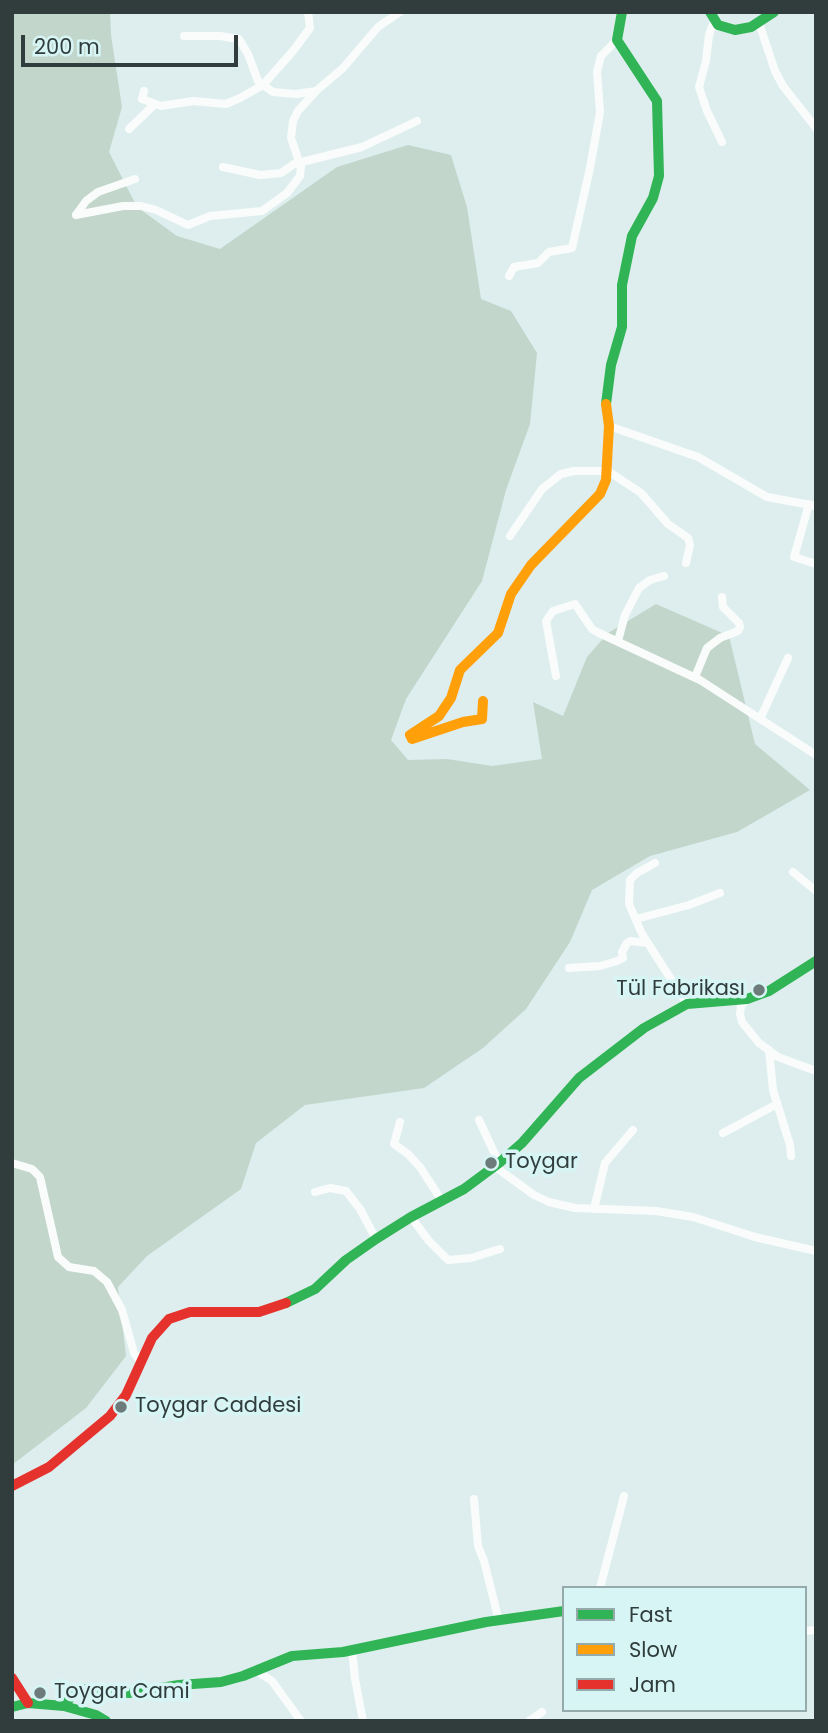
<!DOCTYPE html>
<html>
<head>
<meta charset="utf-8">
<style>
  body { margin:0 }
  #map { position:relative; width:828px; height:1733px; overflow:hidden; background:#deeeee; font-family:Poppins,sans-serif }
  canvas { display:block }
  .frame { position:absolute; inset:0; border:14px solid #313d3d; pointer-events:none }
  .legend { position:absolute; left:562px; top:1586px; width:245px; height:126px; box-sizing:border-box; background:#d7f5f5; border:2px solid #95abab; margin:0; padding:9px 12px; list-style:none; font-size:21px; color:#313d3d }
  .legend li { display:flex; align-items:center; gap:14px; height:35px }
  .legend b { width:35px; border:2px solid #95abab }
  .scale { position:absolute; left:21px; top:35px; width:217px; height:32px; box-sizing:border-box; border:4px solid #313d3d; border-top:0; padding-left:9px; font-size:21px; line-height:24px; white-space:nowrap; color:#313d3d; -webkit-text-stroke:5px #d7f5f5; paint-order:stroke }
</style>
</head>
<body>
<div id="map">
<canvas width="828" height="1733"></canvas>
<div class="frame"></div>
<ul class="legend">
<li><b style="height:9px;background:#30b455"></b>Fast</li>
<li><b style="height:9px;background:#ff9f0a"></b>Slow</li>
<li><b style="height:9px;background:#e5322d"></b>Jam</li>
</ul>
<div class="scale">200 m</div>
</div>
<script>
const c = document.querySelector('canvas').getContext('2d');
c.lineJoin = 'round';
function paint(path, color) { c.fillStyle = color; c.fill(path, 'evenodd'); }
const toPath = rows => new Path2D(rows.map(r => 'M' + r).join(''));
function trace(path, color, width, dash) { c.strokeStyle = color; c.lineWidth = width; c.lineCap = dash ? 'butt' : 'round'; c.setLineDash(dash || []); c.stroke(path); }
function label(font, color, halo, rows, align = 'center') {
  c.font = font + ' Poppins,sans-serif'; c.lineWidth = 7; c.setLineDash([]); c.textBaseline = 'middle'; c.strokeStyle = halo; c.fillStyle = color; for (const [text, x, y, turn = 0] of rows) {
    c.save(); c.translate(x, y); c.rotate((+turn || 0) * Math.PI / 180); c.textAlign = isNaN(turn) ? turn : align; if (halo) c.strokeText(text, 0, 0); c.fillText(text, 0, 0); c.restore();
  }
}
const green = toPath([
  [12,12,110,12,111,35,122,107,109,152,137,207,177,236,220,249,337,167,408,145,451,155,467,207,481,299,511,311,537,353,530,424,506,490,482,581,406,699,391,740,408,760,447,759,492,766,542,759,533,702,563,716,587,657,608,633,656,604,729,636,755,744,810,790,737,832,650,856,592,890,570,942,526,1009,483,1048,424,1088,305,1105,256,1143,241,1189,147,1256,118,1287,126,1356,86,1408,12,1465]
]);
const street = toPath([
  [714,22,709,35,706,61,699,87,707,111,722,142],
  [759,23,775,71,783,86,816,128],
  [184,36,220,36,239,39,248,54,258,81,273,92,296,94,316,91,343,68,378,27,400,12],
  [144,91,142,99,161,106,193,101,226,104,240,98,263,85,293,51,310,28,308,12],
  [129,129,155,104],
  [223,167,260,175,281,173,294,164,362,147,417,121],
  [76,215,123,206,141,206,156,210,188,225,210,216,262,211,287,193,300,176,301,167,291,138,293,121,298,111,316,91],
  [76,215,86,201,98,192,135,179],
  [509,276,514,267,538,263,549,252,572,248,590,168,600,112,597,72,601,56,617,40],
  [609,426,698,457,767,497,816,506],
  [809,504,794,557,816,564],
  [510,536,542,489,561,474,574,471,608,471,641,493,668,524,688,538,690,545,686,563],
  [618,641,625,615,639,588,650,580,664,576],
  [556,676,546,621,553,611,575,604,592,629,599,633,700,680,816,755],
  [695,677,707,648,720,638,738,631,740,627,739,623,723,607,722,597],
  [760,719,788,658],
  [655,863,637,873,630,880,629,904,642,934,687,1004],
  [793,872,816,891],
  [636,919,689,905,720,893],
  [569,968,600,966,617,961,623,958,622,952,627,943,630,941,647,943],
  [747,999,741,1006,740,1014,742,1022,759,1043,778,1057,816,1071],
  [769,1050,773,1090,790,1145,791,1156],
  [479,1120,499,1163],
  [400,1122,394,1144,408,1154,420,1167,442,1201],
  [723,1133,777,1104],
  [12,1163,32,1169,40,1177,58,1257,69,1267,94,1271,107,1282,122,1310,134,1353,141,1362],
  [494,1166,534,1195,549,1202,575,1208,656,1211,693,1217,755,1237,816,1251],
  [315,1192,330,1188,346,1191,360,1209,376,1239],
  [594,1209,605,1163,633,1130],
  [411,1217,429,1241,448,1260,471,1258,500,1249],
  [474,1499,478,1546,484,1561,499,1621],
  [600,1588,624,1496],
  [805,1631,816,1630],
  [352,1649,355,1679,363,1721],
  [255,1670,272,1681,301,1721],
  [529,1721,542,1712]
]);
const fast = toPath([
  [710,12,718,25,735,30,751,27,774,12],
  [606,404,611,365,622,327,622,285,632,236,653,198,659,176,657,101,617,40,622,12],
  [286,1303,315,1289,346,1260,376,1239,411,1217,464,1189,499,1163,522,1143,579,1078,644,1028,687,1004,747,999,769,991,816,961],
  [64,1706,72,1695,81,1689,129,1693,179,1685,221,1682,243,1676,292,1656,343,1652,486,1622,564,1611],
  [12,1707,28,1703,64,1706,96,1715,106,1721]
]);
const slow = toPath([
  [483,701,482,719,463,722,412,739,410,735,439,716,451,698,460,670,498,633,511,594,531,565,600,494,606,480,609,426,606,404]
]);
const jam = toPath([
  [12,1486,49,1467,110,1416,126,1395,152,1338,169,1319,190,1312,259,1312,286,1303],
  [12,1678,28,1703]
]);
const markers = [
  [759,990,7,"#6e7b7b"],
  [491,1163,7,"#6e7b7b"],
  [121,1407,7,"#6e7b7b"],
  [40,1693,7,"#6e7b7b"]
];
const poiNames = [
  ["Tül Fabrikası",745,990,"right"],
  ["Toygar",505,1163],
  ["Toygar Caddesi",135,1407],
  ["Toygar Cami",54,1693]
];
paint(green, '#c2d6cb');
trace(street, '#fafcfc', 8);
trace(fast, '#30b455', 10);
trace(slow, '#ff9f0a', 10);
trace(jam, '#e5322d', 10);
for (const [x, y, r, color] of markers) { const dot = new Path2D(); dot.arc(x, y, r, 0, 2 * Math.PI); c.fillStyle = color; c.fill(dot); trace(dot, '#d7f5f5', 2.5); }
label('21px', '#313d3d', '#d7f5f5', poiNames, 'left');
</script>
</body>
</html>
